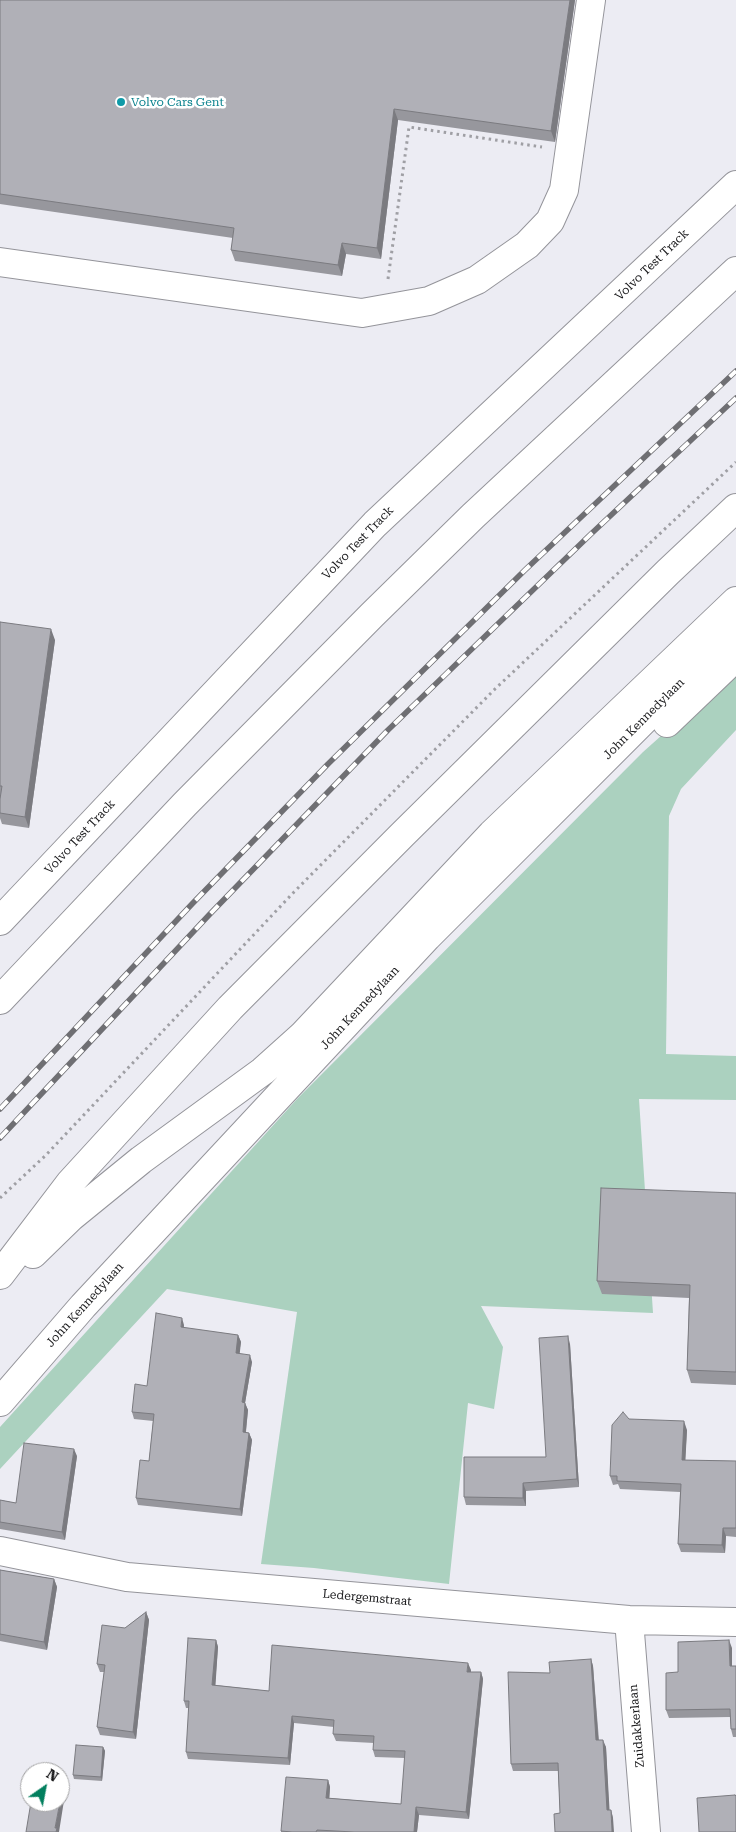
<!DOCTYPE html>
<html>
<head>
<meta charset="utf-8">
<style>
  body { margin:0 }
  #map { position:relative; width:736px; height:1832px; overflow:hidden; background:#ececf3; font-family:"Roboto Serif",serif }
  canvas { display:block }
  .north { position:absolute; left:20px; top:1762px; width:50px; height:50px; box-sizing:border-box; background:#fff; border:1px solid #a2a2a3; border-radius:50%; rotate:33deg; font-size:14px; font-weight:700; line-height:20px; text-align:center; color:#171719 }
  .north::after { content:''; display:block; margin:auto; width:18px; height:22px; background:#027f5e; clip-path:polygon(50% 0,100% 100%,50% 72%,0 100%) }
</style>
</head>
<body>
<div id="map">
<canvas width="736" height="1832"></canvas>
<div class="north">N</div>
</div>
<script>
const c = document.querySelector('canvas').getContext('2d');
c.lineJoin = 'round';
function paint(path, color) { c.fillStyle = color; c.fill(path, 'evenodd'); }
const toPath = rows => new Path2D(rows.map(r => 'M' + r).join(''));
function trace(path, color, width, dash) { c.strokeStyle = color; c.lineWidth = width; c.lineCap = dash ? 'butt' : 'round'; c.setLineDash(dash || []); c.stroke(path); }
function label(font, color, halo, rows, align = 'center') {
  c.font = font + ' "Roboto Serif",serif'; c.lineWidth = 5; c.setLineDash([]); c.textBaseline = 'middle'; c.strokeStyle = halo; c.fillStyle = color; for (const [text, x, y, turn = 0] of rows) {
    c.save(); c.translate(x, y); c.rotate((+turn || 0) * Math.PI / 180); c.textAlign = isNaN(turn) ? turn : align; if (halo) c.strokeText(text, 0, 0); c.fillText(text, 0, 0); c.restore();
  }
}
const green = toPath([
  [736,669,736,730,681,789,669,816,666,1054,736,1056,736,1100,639,1099,653,1313,481,1306,503,1347,494,1409,468,1403,449,1584,314,1568,261,1564,297,1312,167,1289,0,1469,0,1427,297,1099,643,752]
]);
const path = toPath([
  [388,279,409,127,542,147],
  [0,1198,46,1155,294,892,495,689,736,462]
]);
const minor = toPath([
  [0,262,362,313,429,301,477,280,527,245,550,221,564,190,591,0],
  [0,921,375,524,736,185],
  [0,1000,185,804,372,615,473,516,736,271],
  [0,1551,127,1577,629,1620,736,1622],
  [629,1620,646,1832]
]);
const highway = toPath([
  [667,723,736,657],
  [33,1254,71,1217,141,1160,263,1071,302,1036,492,834,736,601],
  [0,1275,70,1183,230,1008,402,835,668,572,736,508],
  [0,1402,83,1306,427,937,736,628]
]);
const rail = toPath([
  [0,1109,192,904,328,764,525,570,736,371],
  [0,1138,209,915,388,730,592,533,736,398]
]);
const wall = toPath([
  [0,0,575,0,555,142,398,120,381,259,346,254,342,276,235,261,231,250,233,238,0,204],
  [0,622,55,640,29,828,2,824,0,818],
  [736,1193,736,1385,691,1383,687,1370,689,1298,602,1294,597,1281],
  [184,1325,184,1328,238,1335,241,1342,239,1353,252,1362,245,1403,248,1410,246,1432,249,1433,252,1440,242,1516,138,1505,136,1498,149,1461,153,1421,134,1419,132,1412],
  [570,1344,579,1487,526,1491,526,1506,466,1505,464,1497,546,1457],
  [629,1419,687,1430,685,1460,736,1461,736,1537,726,1536,725,1553,681,1552,678,1544,680,1492,620,1489,618,1484,613,1485,610,1476],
  [77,1456,65,1540,0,1529,0,1500,16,1503],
  [0,1570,54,1579,57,1587,47,1650,0,1641],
  [146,1612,149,1620,136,1739,100,1735,97,1727,104,1672,100,1672,97,1664,125,1628],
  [216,1640,218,1647,215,1685,269,1691,471,1670,471,1672,481,1672,483,1679,469,1819,419,1815,417,1832,281,1832,281,1831,328,1780,330,1787,329,1798,401,1804,405,1758,375,1757,373,1750,374,1743,336,1741,333,1734,334,1727,294,1723,290,1765,188,1759,186,1752,189,1708,186,1708,184,1701],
  [732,1648,732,1666,736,1666,736,1737,733,1737,731,1729,730,1717,669,1718,666,1710,678,1672],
  [591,1659,593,1666,599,1740,606,1747,609,1810,611,1810,613,1818,560,1813,558,1771,513,1771,511,1764,550,1673],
  [103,1747,105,1751,102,1781,74,1779,73,1775]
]);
const shadedWall = toPath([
  [570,0,575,0,555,142,551,131],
  [394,109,398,120,381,259,377,248],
  [342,243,346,254,342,276,338,265],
  [51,629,55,640,29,828,25,817],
  [182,1318,184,1325,183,1334,181,1327],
  [238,1335,241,1342,239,1360,236,1353],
  [568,1336,570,1344,579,1487,577,1479],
  [250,1355,252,1362,244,1409,242,1402],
  [245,1403,248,1410,245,1439,243,1432],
  [684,1421,687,1430,685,1468,682,1460],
  [249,1433,252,1440,242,1516,240,1509],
  [74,1449,77,1456,65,1540,62,1532],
  [523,1483,526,1491,526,1506,523,1498],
  [723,1528,726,1536,725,1553,722,1545],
  [54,1579,57,1587,47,1650,44,1642],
  [146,1612,149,1620,136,1739,133,1732],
  [216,1640,218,1647,215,1692,212,1685],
  [729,1640,732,1648,732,1673,730,1666],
  [591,1659,593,1666,599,1748,596,1740],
  [468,1663,471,1670,470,1679,467,1672],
  [481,1672,483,1679,469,1819,466,1812],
  [292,1716,294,1723,290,1765,288,1758],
  [603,1740,606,1747,610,1818,607,1810],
  [103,1747,105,1751,102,1781,101,1777],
  [328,1780,330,1787,329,1805,326,1798],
  [64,1781,66,1788,59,1832,56,1832,55,1828],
  [416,1807,419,1815,417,1832,414,1832],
  [611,1810,613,1818,614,1832,612,1832]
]);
const building = toPath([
  [0,0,570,0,551,131,394,109,377,248,342,243,338,265,231,250,234,228,0,194,0,0],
  [0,622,51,629,25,817,0,813,0,799,2,786,0,786,0,622],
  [601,1188,736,1193,736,1372,687,1370,690,1285,597,1281,601,1188],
  [156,1313,182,1318,181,1327,238,1335,236,1353,250,1355,242,1402,245,1403,243,1432,249,1433,240,1509,136,1498,140,1460,149,1461,154,1414,132,1412,135,1384,147,1386,156,1313],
  [568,1336,577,1479,523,1483,523,1498,464,1497,464,1457,546,1457,539,1338,568,1336],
  [623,1412,629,1419,684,1421,682,1460,736,1461,736,1528,723,1528,722,1545,678,1544,681,1484,617,1481,617,1476,610,1476,612,1425,623,1412],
  [24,1443,74,1449,62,1532,0,1522,0,1500,16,1503,24,1443],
  [0,1570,54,1579,44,1642,0,1634,0,1570],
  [146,1612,133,1732,97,1727,105,1665,97,1664,102,1625,125,1628,146,1612],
  [188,1638,216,1640,212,1685,269,1691,272,1645,468,1663,467,1672,481,1672,466,1812,416,1807,414,1832,354,1832,317,1830,316,1832,292,1832,281,1831,286,1777,328,1780,326,1798,401,1804,405,1751,373,1750,374,1736,333,1734,334,1720,292,1716,288,1758,186,1752,189,1701,184,1701,188,1638],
  [729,1640,730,1666,736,1666,736,1729,731,1729,730,1709,666,1710,666,1673,678,1672,678,1642,729,1640],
  [591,1659,596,1740,603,1740,607,1810,611,1810,612,1832,555,1832,554,1814,560,1813,558,1763,511,1764,508,1672,550,1673,549,1662,591,1659],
  [76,1745,103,1747,101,1777,73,1775,76,1745],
  [60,1780,64,1781,60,1801,60,1780],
  [735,1795,736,1796,736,1832,699,1832,697,1798,735,1795],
  [31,1802,60,1802,55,1828,57,1828,56,1832,26,1832,31,1802]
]);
const markers = [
  [121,102,5,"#0f9aa8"]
];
const cultureNames = [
  ["Volvo Cars Gent",131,102]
];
const streetNames = [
  ["Volvo Test Track",652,265,-44],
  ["Volvo Test Track",358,543,-46],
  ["John Kennedylaan",644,719,-45],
  ["Volvo Test Track",80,837,-47],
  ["John Kennedylaan",360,1008,-47],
  ["John Kennedylaan",85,1305,-48],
  ["Ledergemstraat",367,1598,5],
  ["Zuidakkerlaan",637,1726,-95]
];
paint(green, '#abd1bf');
trace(minor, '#94949a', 30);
trace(highway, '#94949a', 30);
trace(path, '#9f9fa4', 3, [2.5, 4]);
trace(minor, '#fff', 28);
trace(highway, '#fff', 28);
trace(rail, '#6f6f73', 5.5);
trace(rail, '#fff', 4, [11]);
paint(wall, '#97979d');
paint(shadedWall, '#7b7b80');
paint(building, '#b0b0b7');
trace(building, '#7b7b80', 1);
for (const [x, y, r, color] of markers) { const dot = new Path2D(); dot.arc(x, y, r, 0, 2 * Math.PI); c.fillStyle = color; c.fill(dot); trace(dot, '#fff', 2); }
label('12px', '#0d838f', '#fff', cultureNames, 'left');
label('12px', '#171719', '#fff', streetNames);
</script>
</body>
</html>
